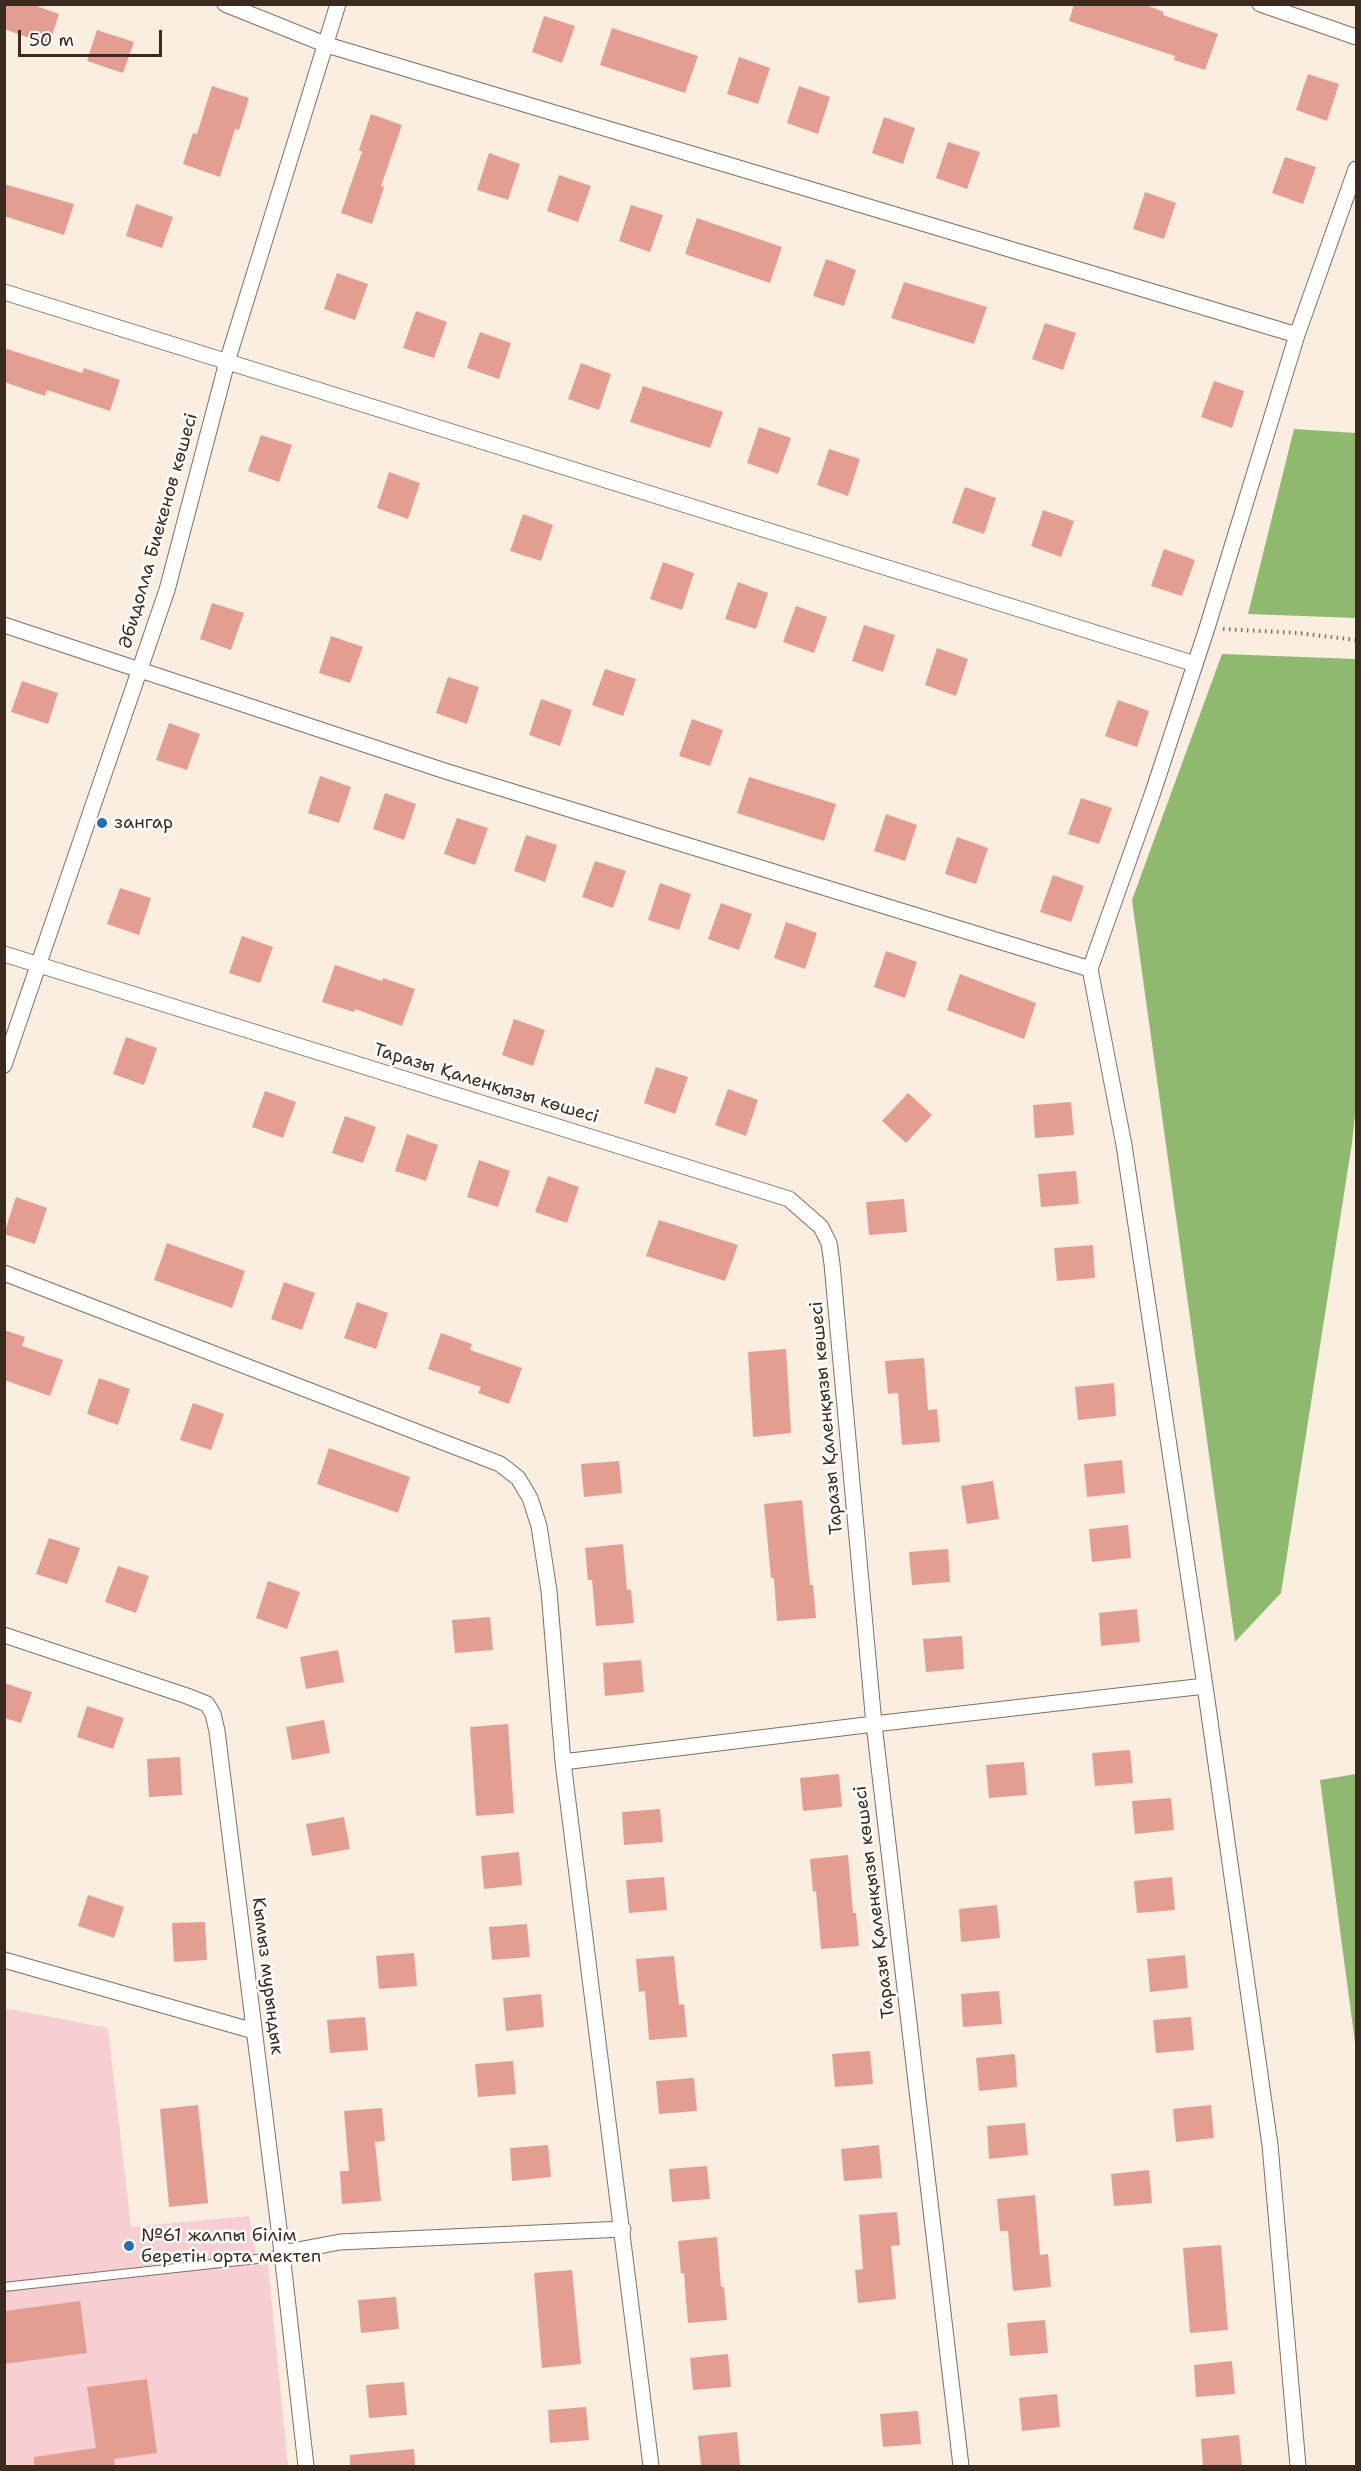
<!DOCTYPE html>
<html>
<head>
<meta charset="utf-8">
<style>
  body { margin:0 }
  #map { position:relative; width:1361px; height:2471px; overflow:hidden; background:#faeee1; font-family:"Shantell Sans",sans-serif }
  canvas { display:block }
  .frame { position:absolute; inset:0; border:6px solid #3b2a1e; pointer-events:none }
  .scale { position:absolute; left:18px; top:30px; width:144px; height:27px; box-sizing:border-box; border:3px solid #3b2a1e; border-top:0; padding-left:8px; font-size:18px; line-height:21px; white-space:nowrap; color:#3b2a1e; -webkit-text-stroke:4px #fff; paint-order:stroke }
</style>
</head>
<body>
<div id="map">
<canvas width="1361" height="2471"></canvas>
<div class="frame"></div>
<div class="scale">50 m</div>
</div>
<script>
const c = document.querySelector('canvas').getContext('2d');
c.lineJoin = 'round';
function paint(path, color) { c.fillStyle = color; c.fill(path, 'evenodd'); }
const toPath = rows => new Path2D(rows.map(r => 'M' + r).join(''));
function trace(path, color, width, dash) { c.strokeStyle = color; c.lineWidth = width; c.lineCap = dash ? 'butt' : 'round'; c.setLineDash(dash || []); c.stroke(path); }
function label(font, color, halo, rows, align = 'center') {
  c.font = font + ' "Shantell Sans",sans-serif'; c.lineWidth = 5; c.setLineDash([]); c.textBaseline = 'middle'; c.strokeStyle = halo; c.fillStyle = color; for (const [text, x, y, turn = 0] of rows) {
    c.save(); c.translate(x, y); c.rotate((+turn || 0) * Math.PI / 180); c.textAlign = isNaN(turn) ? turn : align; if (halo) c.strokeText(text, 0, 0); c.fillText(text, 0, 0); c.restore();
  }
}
const built = toPath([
  [4,2008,108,2028,131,2227,249,2216,258,2265,268,2264,288,2466,5,2466]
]);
const forest = toPath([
  [1294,429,1356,433,1356,618,1248,614],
  [1222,654,1356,659,1356,1106,1352,1143,1281,1593,1235,1642,1132,900],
  [1356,1774,1356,2050,1320,1780]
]);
const building = toPath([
  [4,4,31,4,59,14,49,45,4,29],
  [1074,4,1143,4,1164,12,1163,15,1218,34,1205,70,1174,60,1175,56,1069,21],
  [544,16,575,26,562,63,532,52],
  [612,28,698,56,685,93,600,65],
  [97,30,134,42,123,73,87,61],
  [739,57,770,68,758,104,727,94],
  [1308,74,1339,84,1327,121,1296,110],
  [212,86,249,98,239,130,235,129,220,177,183,164,193,133,197,134],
  [799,86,830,97,818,134,787,123],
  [371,114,402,125,381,186,384,187,372,224,341,213,362,152,359,150],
  [884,117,915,128,903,164,872,153],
  [948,142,980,152,967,189,936,178],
  [489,153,520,164,508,200,477,190],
  [1285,157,1316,167,1303,204,1272,193],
  [559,175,591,186,578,222,547,211],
  [4,184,74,204,64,235,4,216],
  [1145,192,1176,203,1164,239,1133,229],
  [136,204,173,217,162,248,126,236],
  [631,205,663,215,650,252,619,241],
  [697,218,782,247,770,283,685,254],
  [826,259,856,270,844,306,813,296],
  [337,273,368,284,355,320,324,309],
  [904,282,987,307,974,344,891,318],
  [416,311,447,322,434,358,403,348],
  [1045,323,1076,333,1063,370,1032,359],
  [480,332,511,343,499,379,467,368],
  [4,348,82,373,84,368,120,380,110,411,47,390,45,396,4,382],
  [581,363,611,374,599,410,568,399],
  [1214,381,1244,391,1232,428,1201,417],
  [643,386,723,412,710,448,630,422],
  [759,427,791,438,778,474,747,463],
  [261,435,292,445,279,482,248,471],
  [829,449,860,459,848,496,817,485],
  [389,472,420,483,408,519,377,508],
  [965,487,996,498,984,534,952,523],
  [1043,510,1074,521,1061,557,1031,546],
  [523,514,553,525,541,561,510,551],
  [1164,549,1195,560,1182,596,1151,586],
  [663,562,694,573,682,610,650,599],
  [738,582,768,593,756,629,725,619],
  [212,603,244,613,231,650,200,639],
  [796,606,827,617,814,653,783,642],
  [864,625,895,635,883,672,852,661],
  [331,636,363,647,350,683,319,673],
  [937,648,968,659,956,696,925,685],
  [605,669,636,679,623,716,592,705],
  [448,677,479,687,467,724,436,713],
  [22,681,58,693,48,724,11,712],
  [541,699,572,710,560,746,529,735],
  [1118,700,1149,711,1137,747,1105,736],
  [692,719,723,730,710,766,679,756],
  [169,723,200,734,187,770,156,760],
  [320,776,351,787,339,823,308,813],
  [749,777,836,804,824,841,737,813],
  [385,793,416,804,404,840,373,829],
  [1081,798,1112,808,1099,844,1068,834],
  [886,814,917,825,905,861,874,851],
  [457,818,488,828,475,865,444,854],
  [526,835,557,845,545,882,514,871],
  [957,837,988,848,976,884,945,874],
  [595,861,626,871,613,908,582,897],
  [1053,875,1084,886,1071,922,1040,912],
  [660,883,691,894,679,930,648,920],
  [120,888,151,898,139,935,107,924],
  [721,903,752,914,739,950,708,939],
  [786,922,817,933,805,969,774,958],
  [242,936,273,947,260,983,229,973],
  [886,951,917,962,905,998,874,987],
  [335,965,382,981,383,978,415,989,402,1026,355,1009,354,1012,322,1002],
  [960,974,1036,1003,1024,1039,947,1010],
  [514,1019,545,1030,533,1066,502,1055],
  [126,1037,157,1048,144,1085,113,1074],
  [656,1067,688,1077,675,1114,644,1103],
  [728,1089,758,1100,746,1136,715,1125],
  [265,1091,296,1102,283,1138,252,1127],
  [908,1093,932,1115,906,1143,882,1121],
  [1071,1102,1074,1135,1035,1138,1033,1105],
  [345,1116,376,1127,363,1163,332,1153],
  [407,1134,438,1145,426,1181,395,1171],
  [479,1160,510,1171,498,1207,467,1197],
  [1076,1171,1079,1204,1041,1207,1038,1174],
  [548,1176,579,1187,567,1223,535,1212],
  [16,1197,47,1208,35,1244,4,1234],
  [904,1199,907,1232,869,1235,866,1202],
  [659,1220,738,1245,725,1281,646,1256],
  [167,1243,245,1271,232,1308,154,1280],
  [1093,1245,1095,1278,1057,1281,1054,1248],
  [284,1282,315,1293,302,1330,271,1319],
  [357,1302,388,1313,376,1349,344,1338],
  [4,1330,25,1337,22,1346,63,1360,50,1396,4,1380],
  [441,1333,472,1344,470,1350,522,1368,509,1404,478,1393,481,1387,428,1369],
  [786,1349,791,1433,753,1437,748,1352],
  [924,1358,928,1410,937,1409,940,1442,902,1445,898,1393,888,1394,885,1361],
  [99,1378,130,1389,118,1425,87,1414],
  [1114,1383,1116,1416,1078,1420,1075,1387],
  [193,1403,224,1414,211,1450,180,1440],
  [329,1448,410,1477,398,1513,317,1484],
  [1122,1460,1125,1493,1087,1497,1084,1464],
  [619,1461,622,1493,584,1497,581,1464],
  [993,1481,999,1519,967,1524,961,1486],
  [802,1500,810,1585,813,1585,816,1618,777,1621,774,1578,771,1578,764,1504],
  [1128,1525,1131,1558,1092,1562,1089,1529],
  [49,1538,80,1548,67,1584,36,1574],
  [623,1544,627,1590,631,1590,634,1623,596,1626,592,1580,588,1580,585,1548],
  [948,1549,950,1582,912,1585,909,1552],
  [118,1566,149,1576,136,1613,105,1602],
  [268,1581,300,1592,287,1629,256,1618],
  [1137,1609,1140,1642,1101,1646,1099,1613],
  [490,1617,493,1650,455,1653,452,1620],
  [962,1636,964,1669,926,1672,923,1639],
  [338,1650,344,1682,306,1689,300,1657],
  [641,1660,644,1692,605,1696,603,1663],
  [4,1683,32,1692,21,1723,4,1718],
  [87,1706,124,1718,113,1749,77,1737],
  [324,1720,330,1753,292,1760,286,1727],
  [508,1724,514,1813,476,1816,470,1727],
  [1130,1750,1133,1783,1095,1786,1092,1753],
  [180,1757,182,1795,149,1797,147,1759],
  [1024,1762,1027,1795,989,1798,986,1765],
  [839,1774,842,1807,803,1811,800,1778],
  [1171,1798,1174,1830,1135,1834,1132,1801],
  [660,1809,663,1842,624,1845,622,1812],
  [344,1817,350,1849,312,1856,306,1824],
  [519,1852,522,1885,484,1889,481,1856],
  [848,1855,853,1913,856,1913,859,1946,821,1949,816,1891,813,1892,810,1859],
  [664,1877,667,1910,629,1913,626,1880],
  [1172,1877,1175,1910,1137,1913,1134,1881],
  [88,1895,124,1907,114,1938,78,1926],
  [997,1905,1000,1938,961,1942,959,1909],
  [205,1922,207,1960,174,1962,172,1923],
  [527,1924,530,1957,492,1960,489,1927],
  [414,1953,417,1986,379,1989,376,1956],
  [1185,1955,1188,1988,1150,1992,1147,1959],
  [674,1956,679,2005,684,2004,687,2037,649,2040,645,1991,639,1992,636,1959],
  [999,1991,1002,2024,963,2027,961,1994],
  [541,1994,544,2027,506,2031,503,1998],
  [365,2017,368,2050,330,2053,327,2020],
  [1191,2017,1194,2050,1156,2053,1153,2020],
  [870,2051,873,2084,835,2087,832,2054],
  [1015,2054,1017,2087,979,2091,976,2058],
  [513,2061,516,2094,478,2097,475,2064],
  [694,2078,697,2111,659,2114,656,2081],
  [198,2105,208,2203,169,2207,160,2109],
  [1211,2105,1214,2138,1176,2142,1173,2109],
  [382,2108,385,2141,375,2142,381,2201,342,2204,340,2171,349,2171,344,2111],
  [1025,2123,1028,2155,989,2159,987,2126],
  [548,2145,551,2177,512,2181,510,2148],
  [879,2145,882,2178,844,2181,841,2149],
  [707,2166,710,2199,672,2202,669,2169],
  [1149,2170,1152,2203,1114,2206,1111,2174],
  [1035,2195,1040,2255,1048,2254,1051,2287,1013,2291,1008,2231,1000,2231,997,2199],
  [897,2212,900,2245,891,2246,896,2299,858,2303,855,2270,863,2269,859,2215],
  [717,2237,721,2287,724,2287,727,2320,688,2323,684,2273,681,2274,678,2241],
  [1221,2245,1228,2330,1190,2333,1183,2248],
  [572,2270,581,2364,542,2368,534,2273],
  [396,2297,399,2329,361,2333,358,2300],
  [80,2301,87,2353,4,2364,4,2311],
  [1045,2320,1048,2353,1010,2356,1007,2323],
  [728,2354,731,2387,693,2390,690,2358],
  [1232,2361,1235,2394,1196,2397,1194,2365],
  [147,2379,157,2453,114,2459,115,2466,34,2466,34,2457,96,2448,87,2387],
  [404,2382,407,2415,369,2418,366,2385],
  [1057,2394,1060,2427,1022,2431,1019,2398],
  [586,2407,589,2440,550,2443,548,2410],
  [918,2411,921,2444,883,2447,880,2414],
  [737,2432,740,2465,701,2466,698,2436],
  [1239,2435,1242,2466,1203,2466,1201,2439],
  [414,2449,415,2466,350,2466,350,2455]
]);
const path = toPath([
  [1223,629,1298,633,1356,640]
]);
const lane = toPath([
  [4,2287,266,2258,282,2253]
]);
const street = toPath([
  [225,4,327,45,1297,335],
  [1260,4,1356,37],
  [4,292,1195,664],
  [4,625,445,771,1090,969],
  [4,954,789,1199,821,1227,829,1243,832,1264,874,1724,961,2466],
  [4,1065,167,590,227,362,338,4],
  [4,1273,500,1464,518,1478,530,1498,539,1526,549,1591,563,1762,651,2466],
  [4,1635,187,1696,207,1704,213,1714,217,1731,282,2253,306,2466],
  [563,1762,874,1724,1205,1686],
  [4,1960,254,2031],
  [282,2253,340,2242,623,2229],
  [1298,2466,1270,2145,1205,1686,1124,1145,1090,969,1152,795,1207,628,1297,335,1356,169]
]);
const markers = [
  [102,823,6,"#1f6fb2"],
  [129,2246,6,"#1f6fb2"]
];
const streetNames = [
  ["Әбидолла Биекенов көшесі",159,531,-74],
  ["Таразы Қаленқызы көшесі",486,1084,17],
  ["Таразы Қаленқызы көшесі",827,1418,-95],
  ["Таразы Қаленқызы көшесі",875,1902,-97],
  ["Кымыз мурындык",267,1976,83]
];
const poiNames = [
  ["зангар",114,823],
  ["№61 жалпы білім",141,2236],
  ["беретін орта мектеп",141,2257]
];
paint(built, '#f7cfd2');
paint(forest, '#90b970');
paint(building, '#e49e91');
trace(lane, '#7e6f62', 10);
trace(street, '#7e6f62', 17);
trace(path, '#7e6f62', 4, [1.5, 4.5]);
trace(lane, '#fff', 8);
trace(street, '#fff', 15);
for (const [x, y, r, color] of markers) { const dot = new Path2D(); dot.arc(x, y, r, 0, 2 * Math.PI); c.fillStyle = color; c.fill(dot); trace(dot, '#fff', 2); }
label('18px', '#3b2a1e', '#fff', streetNames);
label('18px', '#3b2a1e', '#fff', poiNames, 'left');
</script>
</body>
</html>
